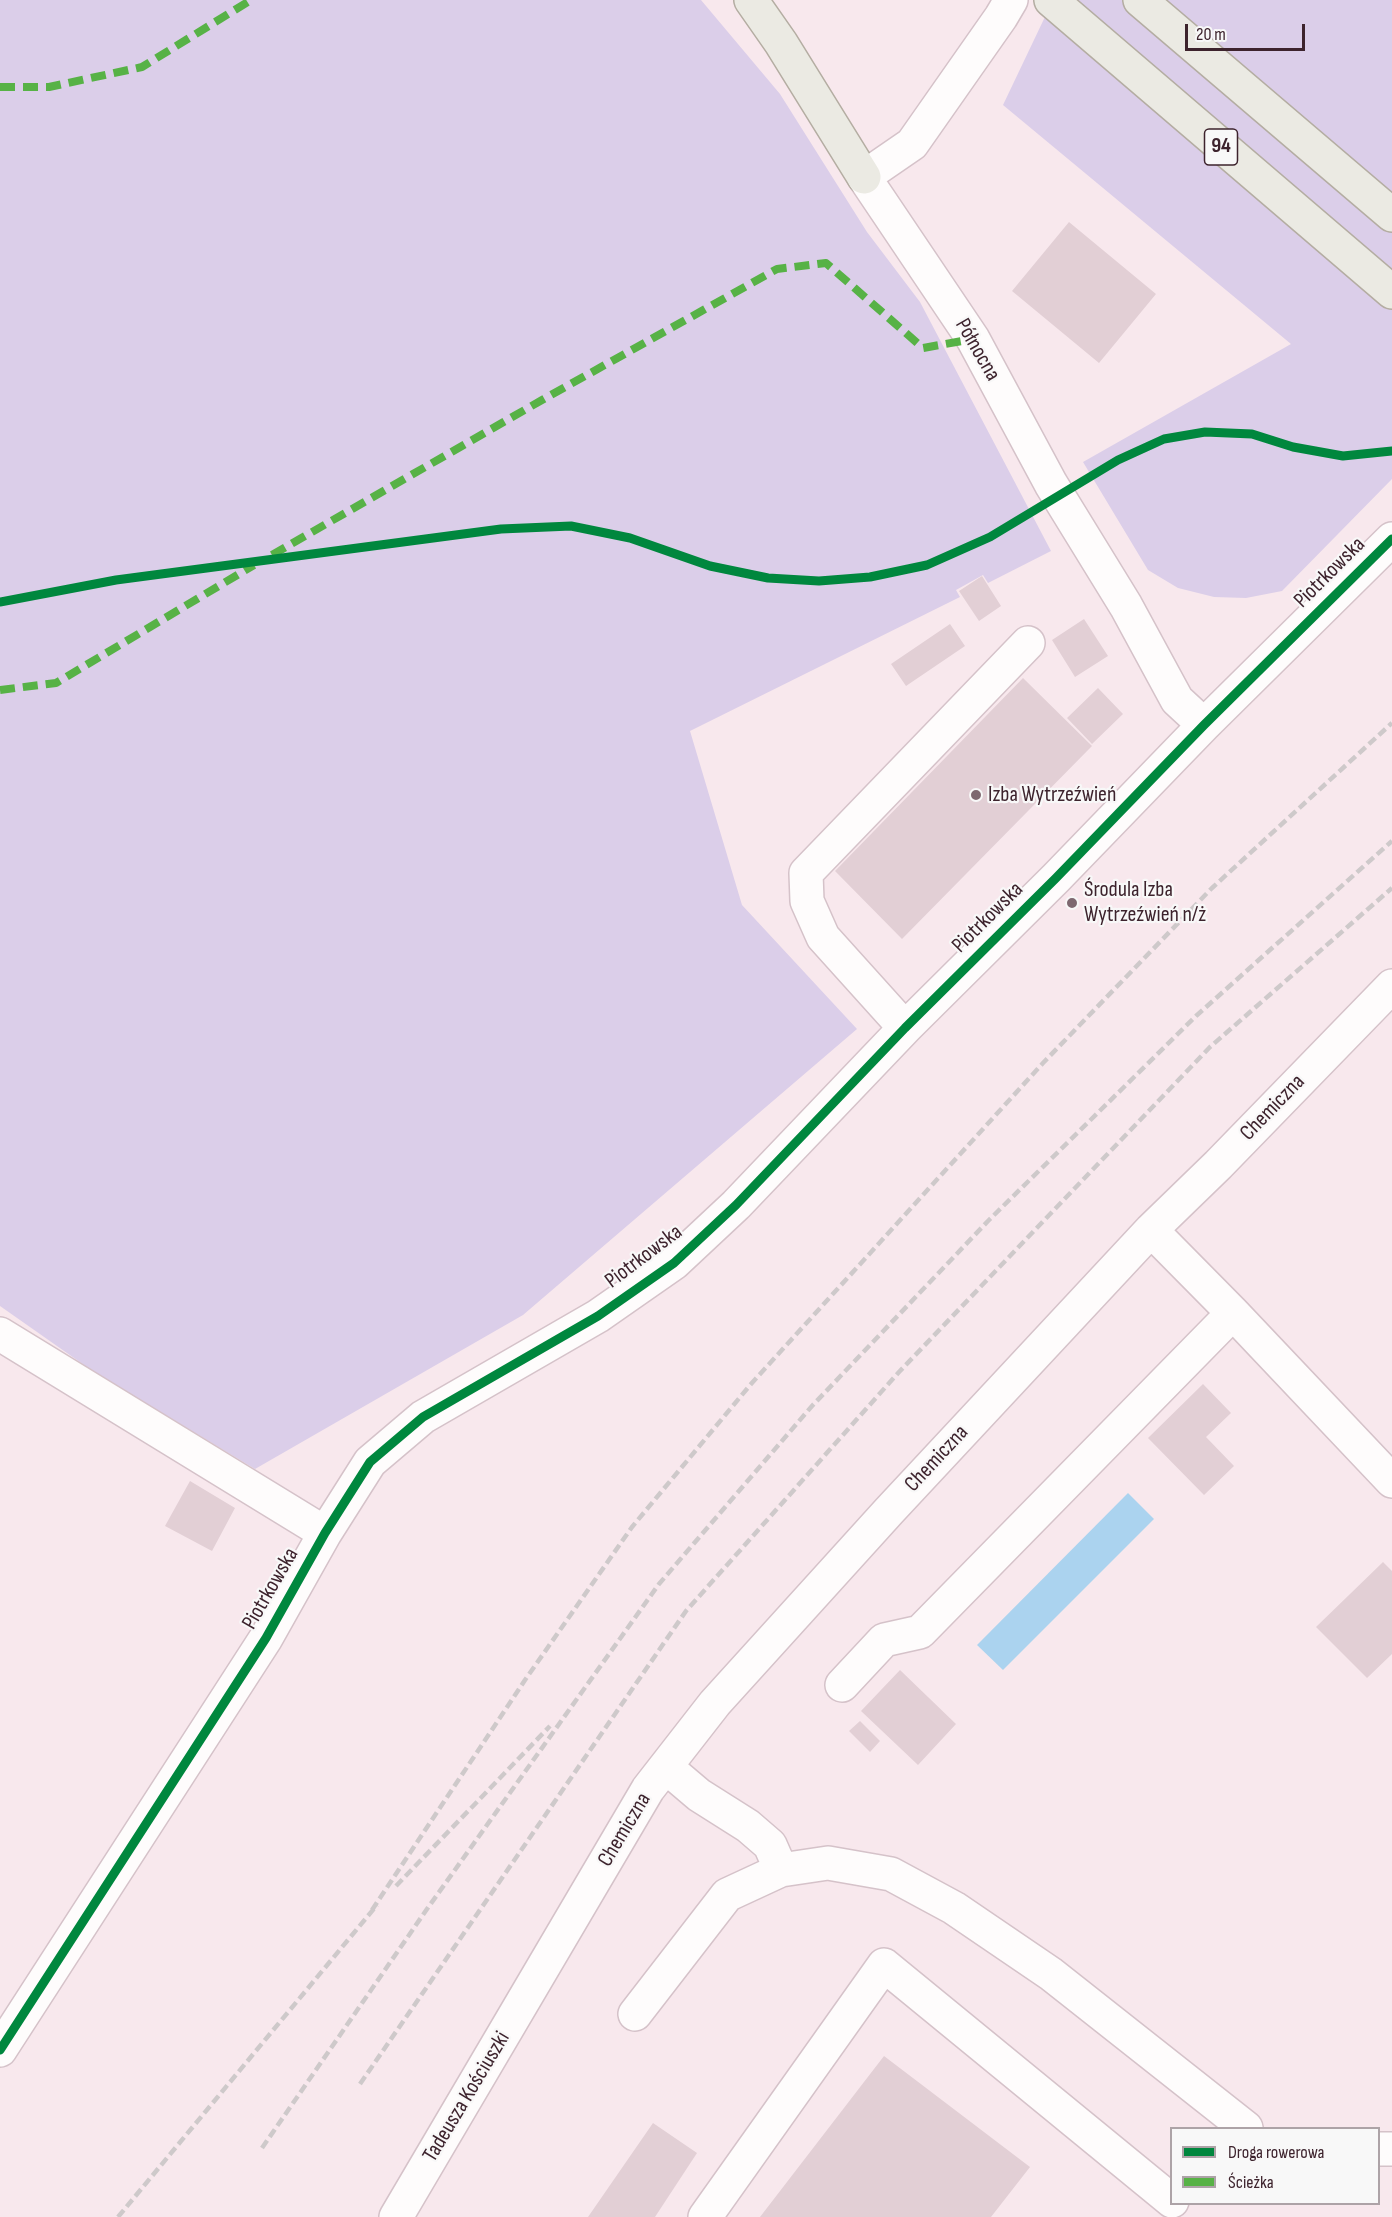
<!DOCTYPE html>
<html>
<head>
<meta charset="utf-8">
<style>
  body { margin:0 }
  #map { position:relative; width:1392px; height:2217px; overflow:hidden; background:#f8e8ed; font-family:"Sofia Sans Condensed",sans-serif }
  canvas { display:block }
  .legend { position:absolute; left:1170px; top:2127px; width:210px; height:78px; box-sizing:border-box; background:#f8f8f8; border:2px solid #ada3a7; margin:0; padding:8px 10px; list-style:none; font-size:18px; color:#3d232d }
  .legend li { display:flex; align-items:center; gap:12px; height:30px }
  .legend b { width:30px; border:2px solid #ada3a7 }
  .scale { position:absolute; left:1185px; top:24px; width:120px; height:27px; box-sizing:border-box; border:3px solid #3d232d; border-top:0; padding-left:8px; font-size:18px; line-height:21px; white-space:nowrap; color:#3d232d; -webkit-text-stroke:4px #f8f8f8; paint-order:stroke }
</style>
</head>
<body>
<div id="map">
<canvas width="1392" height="2217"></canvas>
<ul class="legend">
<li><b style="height:8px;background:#00873e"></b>Droga rowerowa</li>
<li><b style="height:8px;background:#57b246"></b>Ścieżka</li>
</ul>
<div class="scale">20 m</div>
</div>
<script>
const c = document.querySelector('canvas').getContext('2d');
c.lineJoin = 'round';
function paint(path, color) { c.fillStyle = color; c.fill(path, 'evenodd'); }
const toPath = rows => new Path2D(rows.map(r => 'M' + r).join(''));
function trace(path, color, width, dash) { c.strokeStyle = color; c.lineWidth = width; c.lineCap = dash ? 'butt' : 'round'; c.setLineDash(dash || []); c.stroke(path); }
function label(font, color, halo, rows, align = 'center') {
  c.font = font + ' "Sofia Sans Condensed",sans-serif'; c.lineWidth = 4.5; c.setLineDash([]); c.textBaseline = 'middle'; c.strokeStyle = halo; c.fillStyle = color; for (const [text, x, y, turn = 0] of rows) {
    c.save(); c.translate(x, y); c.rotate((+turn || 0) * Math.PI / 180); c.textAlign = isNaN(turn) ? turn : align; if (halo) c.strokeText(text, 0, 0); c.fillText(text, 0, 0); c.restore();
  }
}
const green = toPath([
  [0,0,701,0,780,94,867,232,920,302,1051,551,988,583,983,575,956,590,960,597,690,731,742,905,857,1029,523,1315,255,1469,94,1372,0,1306],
  [1053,0,1392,0,1392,479,1282,591,1246,598,1214,597,1178,588,1148,570,1083,462,1291,344,1003,105]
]);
const water = toPath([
  [1128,1493,1154,1519,1003,1670,977,1645]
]);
const building = toPath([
  [1069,222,1156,294,1099,363,1012,291],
  [982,576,1001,606,979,621,959,591],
  [1084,619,1108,656,1075,677,1052,640],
  [950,624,965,646,906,686,891,664],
  [1023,678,1092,746,902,939,835,871],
  [1098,688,1123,714,1092,744,1067,718],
  [1203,1384,1231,1413,1206,1437,1234,1466,1204,1495,1148,1438],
  [190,1481,235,1508,212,1551,165,1526],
  [1383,1562,1392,1571,1392,1654,1367,1678,1316,1627],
  [900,1670,956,1724,918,1765,861,1711],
  [860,1721,880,1741,870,1752,849,1731],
  [884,2056,1030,2167,991,2217,760,2217],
  [653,2123,697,2153,655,2217,588,2217]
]);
const minor = toPath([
  [1011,0,1001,17,912,144,864,177,973,339,1051,484,1126,606,1177,700,1204,725],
  [905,1028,823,937,807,901,806,873,1028,643],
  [1151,1230,1233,1313,1392,1481],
  [0,1334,325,1533],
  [842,1685,884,1640,920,1632,1233,1313],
  [666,1767,699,1795,748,1826,770,1845,781,1870],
  [635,2014,727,1895,781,1870,828,1863,891,1874,954,1908,1051,1974,1246,2128],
  [0,2050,266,1638,325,1533,370,1462,423,1417,598,1316,674,1263,736,1205,905,1028,1056,878,1204,725,1392,539],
  [1378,2149,1392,2149],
  [396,2217,648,1789,715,1703,889,1511,1151,1230,1218,1165,1392,986],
  [705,2217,884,1965,1172,2201]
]);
const major = toPath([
  [751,0,781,43,864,177],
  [1051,0,1392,292],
  [1140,0,1392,215]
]);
const rail = toPath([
  [396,1886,550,1726],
  [372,1910,525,1680,632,1527,751,1384,1043,1063,1212,888,1392,723],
  [360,2084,686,1611,899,1372,1210,1047,1392,888],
  [262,2148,427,1909,659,1584,812,1406,988,1221,1196,1016,1392,841],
  [118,2217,377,1905]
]);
const quiet = toPath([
  [0,87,49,87,142,67,251,0],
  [272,555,542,400,777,269,826,263,923,348,973,339],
  [0,690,56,683,254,565]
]);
const cycleway = toPath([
  [0,602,116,580,501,529,571,526,630,538,710,566,768,578,819,581,870,577,927,565,990,537,1118,460,1164,439,1205,432,1252,434,1293,447,1343,456,1392,451],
  [0,2050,266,1638,325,1533,370,1462,423,1417,598,1316,674,1263,736,1205,905,1028,1056,878,1204,725,1392,539]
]);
const markers = [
  [976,795,6,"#7e6870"],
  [1072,903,6,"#7e6870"]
];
const shields = [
  [1221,147,33]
];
const shieldNames = [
  ["94",1221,147]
];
const streetNames = [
  ["Północna",977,350,60],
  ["Piotrkowska",1330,573,-45],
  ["Piotrkowska",988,918,-45],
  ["Chemiczna",1273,1108,-46],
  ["Piotrkowska",644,1257,-37],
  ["Chemiczna",937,1459,-47],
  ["Piotrkowska",271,1589,-60],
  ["Chemiczna",625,1830,-59],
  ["Tadeusza Kościuszki",467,2097,-59]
];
const poiNames = [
  ["Izba Wytrzeźwień",988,795],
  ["Środula Izba",1084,890],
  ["Wytrzeźwień n/ż",1084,915]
];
paint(green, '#dbcee9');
paint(water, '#abd3ef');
paint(building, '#e2cfd5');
trace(minor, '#d5c2c9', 36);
trace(major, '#b4ada2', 36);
trace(minor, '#fefcfc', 33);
trace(major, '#ebeae3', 33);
trace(rail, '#cec9ca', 4.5, [9, 4.5]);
trace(quiet, '#57b246', 8, [15, 8]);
trace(cycleway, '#00873e', 9);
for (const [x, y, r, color] of markers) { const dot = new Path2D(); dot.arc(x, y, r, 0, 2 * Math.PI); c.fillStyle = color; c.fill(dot); trace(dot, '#f8f8f8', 2); }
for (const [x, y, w] of shields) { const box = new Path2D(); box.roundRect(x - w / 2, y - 18, w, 36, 4.5); c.fillStyle = '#f8f8f8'; c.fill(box); trace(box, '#3d232d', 1.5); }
label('bold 21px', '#3d232d', null, shieldNames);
label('22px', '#3d232d', '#f8f8f8', streetNames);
label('22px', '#3d232d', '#f8f8f8', poiNames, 'left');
</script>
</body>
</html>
